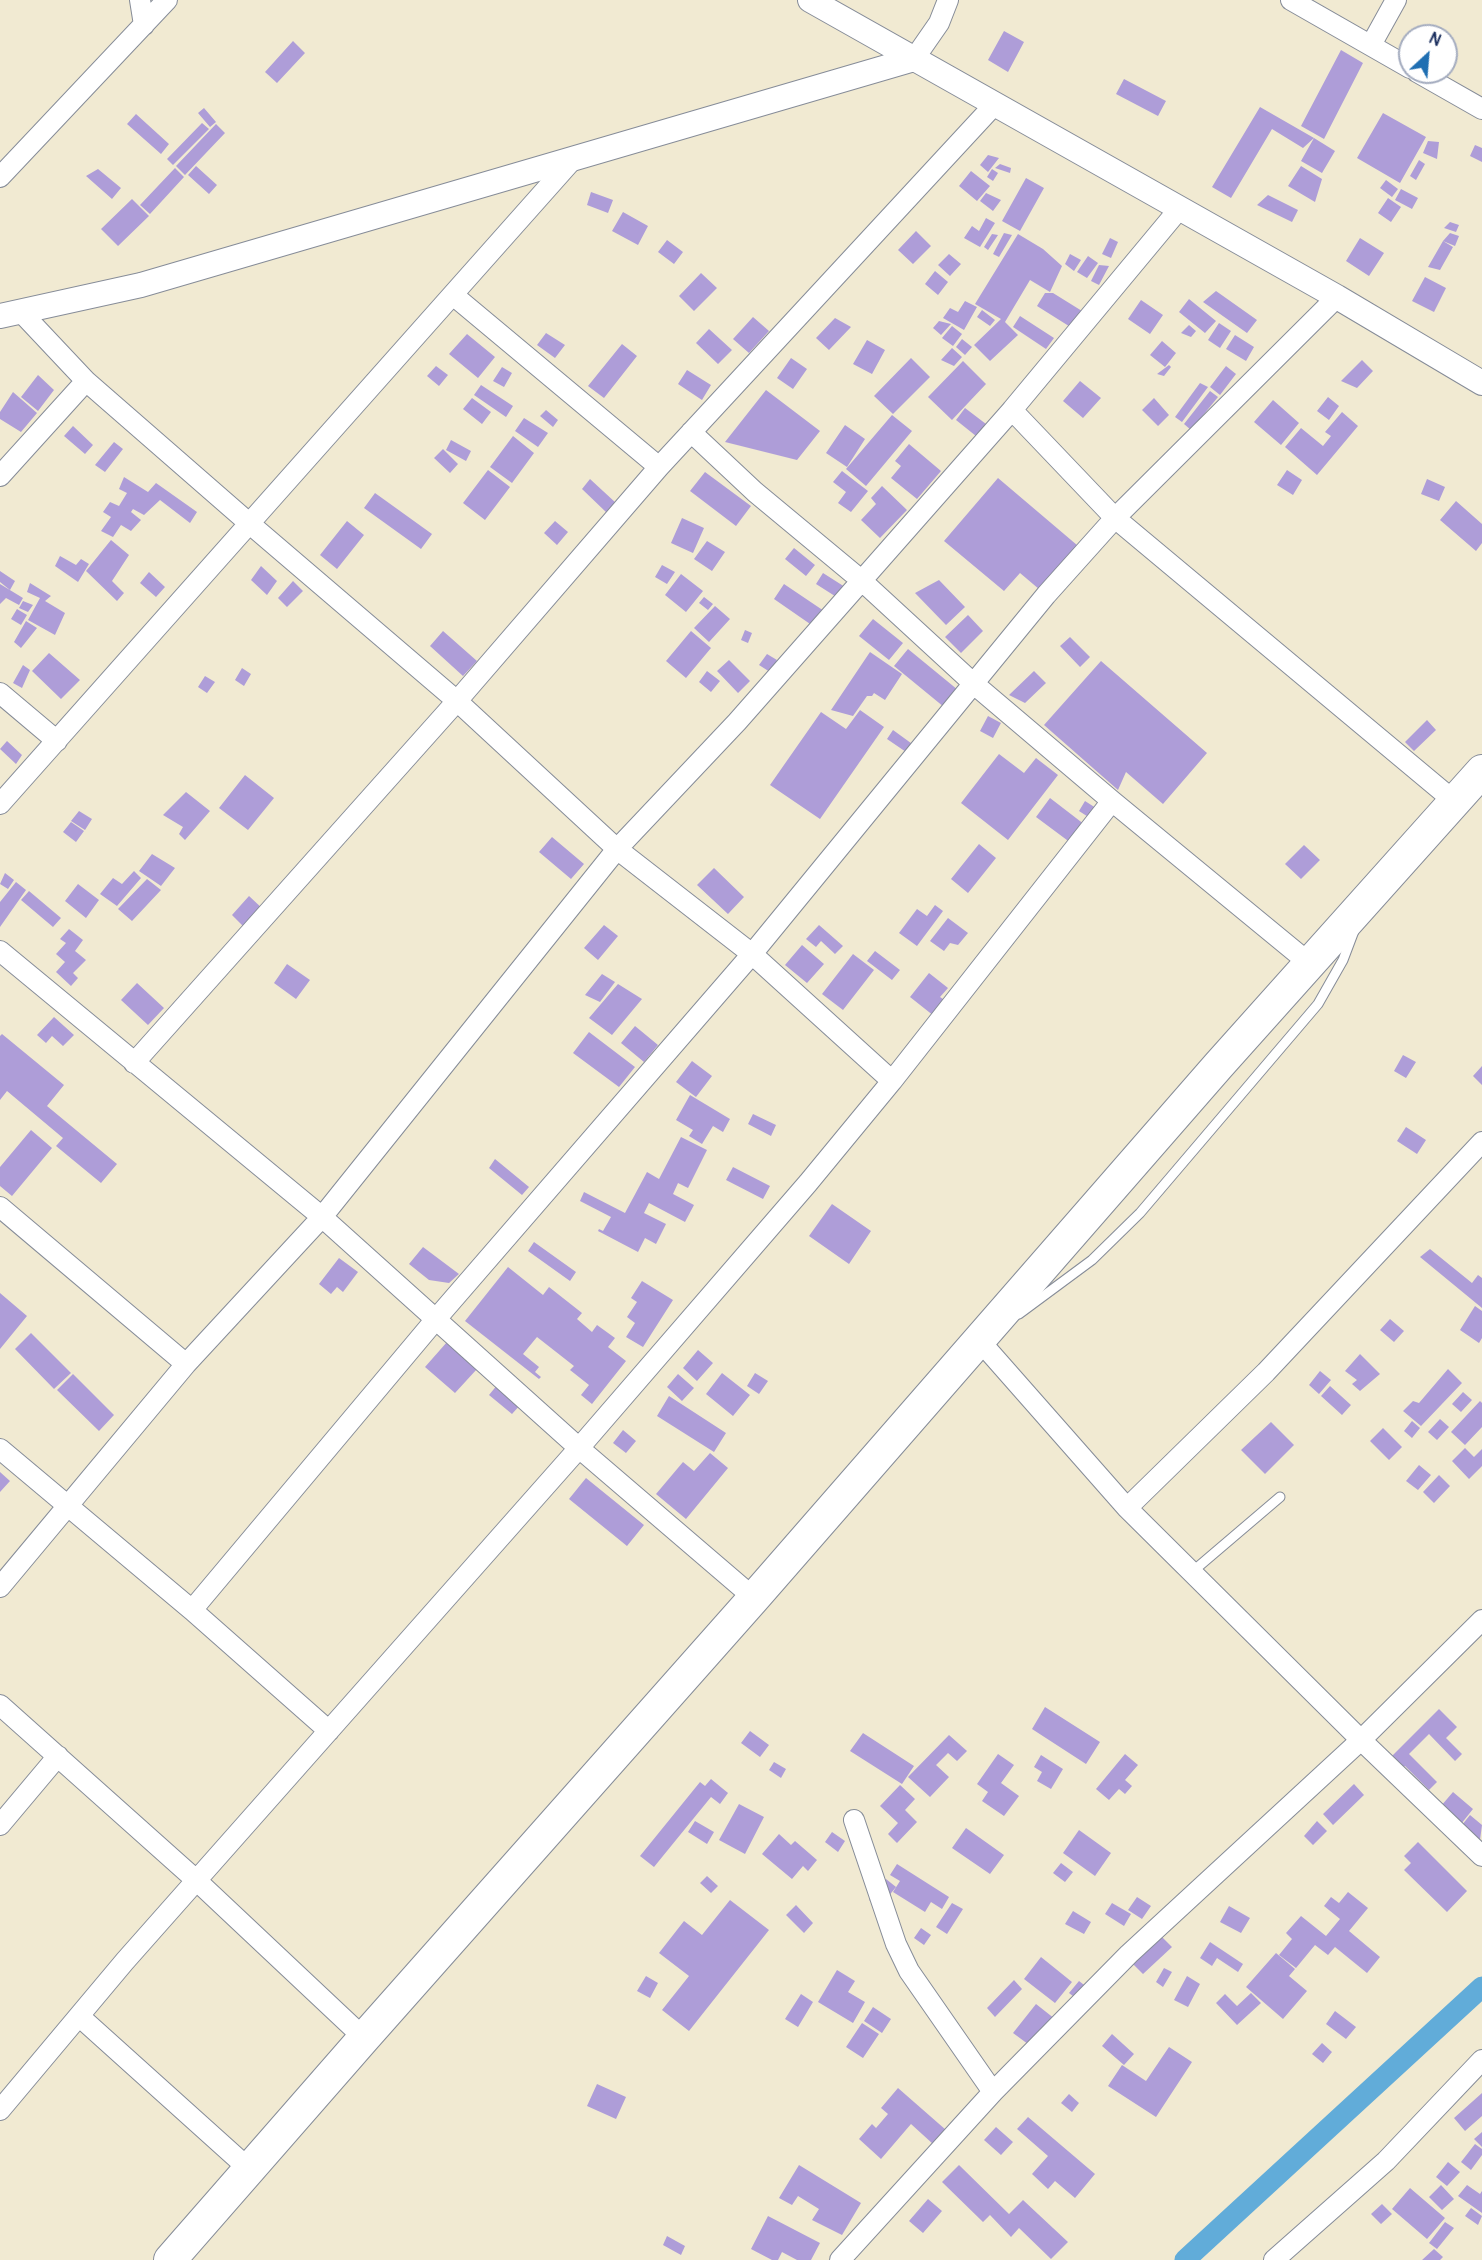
<!DOCTYPE html>
<html>
<head>
<meta charset="utf-8">
<style>
  body { margin:0 }
  #map { position:relative; width:1482px; height:2260px; overflow:hidden; background:#f1ead2; font-family:Pangolin,sans-serif }
  canvas { display:block }
  .north { position:absolute; left:1398px; top:24px; width:60px; height:60px; box-sizing:border-box; background:#fff; border:2px solid #a4acbf; border-radius:50%; rotate:26deg; font-size:16px; font-weight:700; line-height:24px; text-align:center; color:#1b2f5e }
  .north::after { content:''; display:block; margin:auto; width:21px; height:27px; background:#1f6fb2; clip-path:polygon(50% 0,100% 100%,50% 72%,0 100%) }
</style>
</head>
<body>
<div id="map">
<canvas width="1482" height="2260"></canvas>
<div class="north">N</div>
</div>
<script>
const c = document.querySelector('canvas').getContext('2d');
c.lineJoin = 'round';
const toPath = rows => new Path2D(rows.map(r => 'M' + r).join(''));
function trace(path, color, width, dash) { c.strokeStyle = color; c.lineWidth = width; c.lineCap = dash ? 'butt' : 'round'; c.setLineDash(dash || []); c.stroke(path); }
function paint(path, color) { c.fillStyle = color; c.fill(path, 'evenodd'); }
const canal = toPath([
  [1185,2260,1482,1987]
]);
const building = toPath([
  [1004,31,1024,42,1008,72,988,60],
  [293,41,305,53,277,83,265,72],
  [1341,50,1363,63,1324,139,1301,126],
  [1124,79,1166,101,1158,116,1116,94],
  [1260,107,1314,138,1303,148,1272,129,1231,198,1212,187],
  [204,108,216,122,210,127,198,113],
  [1383,113,1426,137,1400,183,1357,158],
  [136,114,169,144,161,154,127,124],
  [202,123,209,129,173,165,167,159],
  [216,124,225,133,185,175,176,166],
  [1314,138,1335,151,1322,173,1301,161],
  [1428,141,1439,142,1437,159,1423,153],
  [1475,145,1482,148,1482,162,1470,156],
  [988,155,999,158,988,172,980,165],
  [1419,160,1425,164,1416,180,1410,176],
  [1000,164,1011,168,1010,173,995,168],
  [196,166,217,185,209,194,188,175],
  [1301,166,1322,179,1315,202,1288,186],
  [175,168,184,177,150,214,140,205],
  [98,169,121,188,112,199,86,176],
  [992,169,998,173,993,181,987,177],
  [971,171,990,186,977,201,959,186],
  [1026,178,1044,188,1020,231,1002,221],
  [1386,180,1398,189,1392,197,1380,188],
  [1401,189,1418,198,1412,209,1395,200],
  [591,192,613,200,608,213,587,205],
  [986,193,1001,200,993,211,980,201],
  [1268,195,1298,210,1292,222,1257,205],
  [1388,198,1401,207,1391,222,1378,213],
  [132,199,149,216,118,246,101,229],
  [623,212,648,226,638,245,612,231],
  [986,218,995,223,980,247,964,238,972,226,979,231],
  [1450,222,1459,225,1456,232,1444,228],
  [916,231,931,246,913,264,898,250],
  [1004,233,1012,235,999,257,993,254],
  [1450,233,1459,236,1455,246,1443,241],
  [992,234,998,235,988,250,984,247],
  [1018,234,1043,249,1062,266,1050,292,1030,280,1005,322,1018,335,990,361,974,345,1001,319,975,304],
  [1110,238,1118,242,1111,258,1102,254],
  [1360,238,1384,253,1369,276,1346,261],
  [667,240,683,252,674,264,658,252],
  [1443,241,1453,247,1440,270,1428,267],
  [949,254,961,264,950,276,938,265],
  [1070,254,1081,260,1074,271,1065,264],
  [1088,256,1098,263,1087,278,1077,272],
  [1099,265,1109,266,1099,285,1091,281],
  [935,271,948,282,938,295,925,284],
  [701,273,717,288,694,311,679,296],
  [1425,277,1446,288,1434,312,1412,301],
  [1216,291,1257,320,1247,333,1203,302],
  [1045,293,1053,293,1082,311,1072,328,1037,306],
  [1189,299,1216,321,1205,333,1179,312],
  [1141,300,1163,315,1150,334,1128,319],
  [965,301,977,307,964,330,943,318,950,308,958,312],
  [982,310,995,320,990,326,977,317],
  [1020,316,1054,338,1046,349,1013,327],
  [753,317,769,331,749,353,733,339],
  [835,318,851,327,829,350,816,338],
  [939,321,951,324,941,335,933,328],
  [1219,323,1231,331,1220,348,1208,340],
  [1189,325,1196,331,1191,337,1181,333],
  [952,326,962,334,953,346,942,338],
  [709,329,732,350,718,364,696,343],
  [546,333,565,345,555,358,537,345],
  [467,334,495,357,478,378,449,354],
  [1235,335,1254,347,1246,361,1226,349],
  [962,339,972,347,965,355,956,347],
  [867,340,885,350,872,374,853,364],
  [1162,341,1176,353,1165,367,1150,355],
  [622,344,637,356,604,398,588,386],
  [952,348,962,357,954,366,941,360],
  [791,358,807,369,793,389,777,378],
  [911,358,930,377,893,414,874,396],
  [1362,360,1373,371,1357,388,1341,381],
  [963,361,986,384,952,420,928,397],
  [1169,365,1171,367,1164,376,1157,374],
  [436,366,448,375,439,386,427,376],
  [1226,366,1236,374,1220,395,1210,387],
  [502,367,512,373,504,387,493,381],
  [687,370,711,385,702,400,678,384],
  [38,375,54,390,38,411,21,397],
  [1080,381,1101,398,1083,418,1063,401],
  [1200,383,1208,387,1182,422,1175,417],
  [481,385,513,406,506,417,474,395],
  [766,390,820,431,797,460,725,442],
  [1210,391,1218,397,1191,430,1184,424],
  [13,392,37,413,21,432,0,419,0,412],
  [1328,397,1339,406,1329,420,1317,411],
  [472,398,491,412,482,424,463,409],
  [1154,398,1169,415,1158,426,1142,410],
  [1273,400,1299,423,1281,445,1254,422],
  [965,408,986,424,976,436,956,420],
  [546,410,558,420,553,427,540,416],
  [1342,412,1358,426,1317,475,1285,447,1301,428,1323,446,1331,436,1325,432],
  [892,415,912,431,866,486,846,469],
  [524,418,548,433,538,447,515,431],
  [845,425,865,439,847,467,826,453],
  [73,426,93,445,85,454,64,436],
  [513,436,534,453,512,483,490,467],
  [451,440,471,451,466,461,446,450],
  [114,442,123,449,105,472,95,465],
  [909,444,941,471,917,499,891,478,901,466,895,461],
  [443,449,458,464,450,473,434,458],
  [488,470,510,487,485,520,463,503],
  [1287,470,1302,480,1293,495,1277,485],
  [842,471,868,491,851,512,838,503,846,492,833,482],
  [705,472,751,506,736,526,690,491],
  [124,477,148,492,156,483,197,512,190,523,160,500,144,515,133,509,131,512,141,520,131,531,121,525,113,537,101,531,111,517,103,512,110,502,119,506,127,493,119,489],
  [998,478,1084,551,1046,595,1020,573,1004,591,944,541],
  [590,479,616,503,607,513,582,489],
  [1427,479,1445,487,1439,501,1421,494],
  [882,486,907,510,880,538,861,520,876,504,871,498],
  [375,493,432,534,421,549,364,508],
  [1456,501,1482,524,1482,543,1476,551,1440,520],
  [682,518,704,528,693,553,671,543],
  [347,521,364,535,337,569,320,555],
  [555,521,568,532,557,545,544,533],
  [111,540,129,555,112,581,124,593,117,601,86,571],
  [707,541,725,552,712,571,694,559],
  [794,548,815,565,806,576,785,559],
  [60,556,76,565,81,559,89,564,78,582,55,566],
  [662,565,675,572,667,584,655,577],
  [261,566,277,581,267,595,251,580],
  [0,571,15,581,10,590,0,582],
  [149,572,165,587,156,597,140,583],
  [823,573,845,587,838,598,816,584],
  [681,574,703,591,686,612,665,595],
  [939,580,965,607,946,625,915,593],
  [293,581,303,591,287,607,278,598],
  [30,583,51,596,45,601,65,613,55,635,28,620,40,598,27,592],
  [0,584,23,598,19,605,6,598,0,604],
  [784,584,824,611,813,626,774,599],
  [704,597,713,604,708,610,699,603],
  [23,601,33,605,28,612,19,608],
  [715,606,730,619,709,642,694,628],
  [17,609,27,615,21,625,11,619],
  [968,615,983,631,961,653,945,637],
  [873,619,903,643,889,660,859,636],
  [26,621,37,628,21,648,14,642],
  [745,630,752,633,748,643,741,640],
  [443,631,477,661,463,676,430,646],
  [691,631,711,648,686,678,666,661],
  [1070,637,1090,657,1080,667,1060,646],
  [908,649,958,690,944,707,894,666],
  [870,652,902,674,885,700,874,693,872,696,867,696,853,716,831,710],
  [49,653,80,680,61,699,32,671],
  [767,654,777,660,770,672,759,665],
  [729,660,750,681,738,693,717,671],
  [1101,661,1207,753,1163,804,1126,772,1118,790,1044,725],
  [23,665,30,670,22,688,13,683],
  [242,668,251,674,244,686,235,680],
  [707,671,720,681,711,692,699,682],
  [1034,671,1046,683,1025,703,1009,695],
  [205,676,215,682,207,693,198,687],
  [860,710,884,727,820,819,770,785,821,712,846,729],
  [988,716,1001,723,993,738,980,731],
  [1427,720,1436,730,1414,751,1405,742],
  [893,730,915,746,909,754,887,739],
  [7,741,22,755,16,764,0,749],
  [999,754,1024,773,1036,758,1058,775,1008,840,961,803],
  [245,775,274,798,248,830,219,808],
  [186,792,210,811,185,840,179,834,183,827,163,815],
  [1050,798,1089,828,1075,846,1036,817],
  [1085,801,1099,810,1093,820,1079,811],
  [79,811,92,819,85,830,71,821],
  [71,822,84,831,76,842,63,832],
  [552,837,584,864,571,879,539,852],
  [979,844,996,858,968,893,951,879],
  [1304,845,1320,860,1301,879,1285,864],
  [152,854,175,868,161,886,139,871],
  [714,868,744,897,728,914,697,885],
  [134,871,141,878,117,906,100,894,113,878,122,884],
  [5,873,14,880,8,889,0,884],
  [147,879,161,890,132,921,118,909],
  [16,882,26,890,0,927,0,902],
  [78,884,99,900,86,918,65,901],
  [29,891,61,918,53,927,21,900],
  [249,896,264,910,246,929,232,915],
  [935,905,943,911,917,946,899,933,917,909,927,916],
  [948,918,968,933,958,945,950,943,944,951,930,941],
  [604,925,618,936,598,960,584,948],
  [819,925,843,946,835,954,821,941,816,947,806,939],
  [69,929,83,940,75,951,86,960,73,973,78,978,71,986,56,972,65,962,56,954,66,943,60,939],
  [802,945,824,964,807,983,785,965],
  [875,951,900,970,892,980,867,961],
  [853,954,874,970,843,1010,822,994],
  [287,964,310,980,296,999,274,983],
  [929,973,948,988,940,997,946,1001,934,1016,910,997],
  [602,974,615,982,600,1002,585,995],
  [137,983,164,1008,148,1025,121,1000],
  [618,984,642,999,612,1035,589,1018],
  [54,1017,74,1035,63,1046,52,1036,46,1043,37,1035],
  [635,1026,658,1045,644,1062,621,1043],
  [589,1032,635,1067,619,1087,573,1053],
  [2,1034,64,1085,47,1106,117,1164,101,1183,56,1146,63,1138,7,1091,0,1100,0,1036],
  [1403,1055,1416,1062,1406,1078,1394,1071],
  [692,1061,712,1076,696,1097,676,1082],
  [1482,1066,1482,1085,1473,1076],
  [690,1095,730,1119,723,1132,713,1126,702,1144,689,1136,693,1130,676,1120],
  [753,1114,776,1125,771,1136,748,1124],
  [1406,1127,1426,1140,1417,1154,1397,1141],
  [31,1130,52,1148,12,1196,0,1186,0,1167],
  [681,1137,707,1150,688,1188,678,1183,673,1194,694,1205,685,1222,649,1203,644,1213,666,1224,656,1244,645,1238,638,1252,598,1231,599,1229,603,1231,611,1217,580,1201,584,1192,625,1213,647,1172,659,1179],
  [495,1159,529,1187,522,1195,489,1168],
  [733,1167,770,1186,763,1199,726,1180],
  [832,1204,871,1231,849,1264,809,1236],
  [534,1242,576,1272,570,1281,528,1251],
  [423,1247,459,1274,449,1283,429,1280,409,1264],
  [1430,1249,1472,1283,1478,1275,1482,1278,1482,1308,1420,1257],
  [339,1258,358,1272,343,1292,337,1287,331,1294,319,1284],
  [508,1267,543,1295,549,1287,582,1313,577,1319,592,1332,597,1325,615,1338,608,1347,626,1361,592,1404,581,1395,589,1385,570,1370,574,1366,537,1337,523,1354,539,1367,535,1372,541,1377,539,1379,465,1321],
  [642,1281,673,1300,643,1347,626,1337,635,1323,627,1317,637,1302,631,1298],
  [0,1293,27,1316,0,1349],
  [1475,1306,1482,1311,1482,1338,1479,1343,1460,1330],
  [1390,1319,1404,1331,1394,1342,1380,1330],
  [31,1333,71,1373,54,1389,15,1349],
  [447,1342,477,1369,455,1393,425,1367],
  [698,1350,713,1363,697,1381,683,1368],
  [1360,1354,1380,1374,1360,1391,1352,1384,1357,1380,1345,1371],
  [1448,1369,1462,1383,1421,1426,1403,1411,1413,1401,1419,1403],
  [1320,1371,1331,1380,1319,1394,1309,1385],
  [722,1373,750,1395,733,1416,706,1394],
  [755,1373,768,1381,759,1394,747,1386],
  [73,1374,114,1415,99,1431,57,1390],
  [678,1374,694,1388,682,1401,667,1387],
  [498,1384,521,1404,512,1414,489,1395],
  [1330,1386,1351,1405,1342,1415,1321,1396],
  [1463,1392,1472,1400,1461,1412,1452,1404],
  [669,1396,726,1433,714,1452,657,1416],
  [1480,1401,1482,1403,1482,1427,1465,1445,1451,1432],
  [1440,1419,1449,1427,1437,1440,1428,1432],
  [1412,1421,1420,1428,1412,1438,1404,1431],
  [1271,1422,1294,1445,1265,1474,1241,1450],
  [1383,1428,1402,1447,1389,1460,1370,1441],
  [623,1430,636,1441,626,1453,613,1443],
  [1465,1448,1474,1457,1482,1449,1482,1466,1469,1479,1452,1461],
  [710,1453,728,1468,686,1519,656,1494,683,1462,694,1471],
  [1419,1465,1431,1475,1418,1490,1406,1481],
  [0,1472,10,1481,0,1492],
  [1439,1475,1450,1486,1434,1503,1423,1492],
  [586,1478,644,1525,627,1546,569,1499],
  [1045,1707,1100,1742,1086,1764,1032,1729],
  [1439,1709,1457,1727,1446,1738,1462,1754,1455,1761,1429,1734,1409,1754,1437,1782,1429,1790,1405,1766,1399,1771,1388,1760],
  [750,1731,769,1745,760,1757,741,1743],
  [863,1733,914,1766,902,1784,850,1751],
  [949,1735,967,1751,957,1761,948,1753,936,1765,949,1777,930,1797,908,1777],
  [998,1754,1014,1765,1001,1783,1019,1796,1004,1816,982,1801,988,1792,977,1784],
  [1125,1754,1138,1765,1125,1780,1132,1786,1125,1794,1119,1789,1109,1800,1096,1789],
  [1041,1755,1063,1769,1051,1789,1037,1781,1042,1772,1034,1767],
  [774,1762,786,1769,781,1778,769,1770],
  [711,1779,728,1793,720,1804,711,1797,654,1867,640,1856,700,1782,705,1786],
  [1354,1784,1364,1795,1333,1825,1323,1814],
  [900,1785,915,1799,905,1810,917,1822,897,1843,888,1834,898,1823,880,1806],
  [1453,1792,1473,1809,1461,1824,1441,1806],
  [739,1804,764,1817,745,1854,719,1840],
  [1470,1815,1482,1825,1480,1840,1462,1825],
  [695,1821,714,1832,707,1844,688,1832],
  [1317,1821,1327,1831,1313,1845,1304,1836],
  [966,1828,1004,1855,990,1874,952,1848],
  [1079,1830,1111,1853,1095,1876,1063,1853],
  [832,1832,845,1841,838,1852,825,1842],
  [779,1834,791,1845,795,1841,817,1860,808,1871,803,1866,792,1879,762,1854],
  [1418,1842,1467,1891,1447,1912,1404,1870,1411,1863,1404,1856],
  [1061,1863,1073,1872,1065,1882,1053,1873],
  [897,1864,949,1897,942,1909,931,1902,925,1912,893,1892,900,1881,890,1875],
  [707,1876,718,1886,711,1893,700,1883],
  [886,1879,896,1887,879,1908,869,1900],
  [1348,1892,1368,1908,1349,1931,1380,1957,1367,1973,1335,1947,1328,1955,1315,1945,1296,1968,1279,1955,1292,1939,1286,1933,1301,1916,1326,1936,1340,1919,1324,1906,1331,1897,1339,1903],
  [1137,1897,1151,1906,1142,1919,1128,1910],
  [730,1900,769,1930,689,2031,662,2010,689,1976,659,1953,684,1921,702,1935],
  [952,1903,963,1909,947,1934,936,1927],
  [1112,1903,1131,1914,1124,1926,1105,1914],
  [796,1905,813,1923,804,1933,786,1915],
  [1229,1906,1250,1918,1241,1933,1220,1922],
  [1073,1911,1091,1922,1084,1934,1065,1924],
  [921,1928,931,1935,924,1945,914,1938],
  [1162,1937,1172,1947,1143,1974,1133,1964],
  [1210,1942,1243,1964,1238,1972,1217,1958,1212,1966,1200,1958],
  [1276,1953,1295,1969,1289,1976,1307,1991,1283,2019,1246,1987],
  [1041,1957,1072,1982,1055,2003,1024,1979],
  [1164,1968,1172,1972,1163,1987,1156,1982],
  [837,1970,855,1981,848,1992,865,2002,853,2023,818,2002],
  [646,1976,658,1983,650,1998,637,1991],
  [1187,1976,1200,1984,1188,2007,1174,2000],
  [1014,1980,1022,1989,995,2017,987,2008],
  [1079,1981,1088,1988,1078,2000,1069,1993],
  [1251,1993,1261,2003,1237,2025,1216,2003,1225,1994,1237,2006],
  [801,1994,813,2002,798,2027,785,2019],
  [1036,2004,1055,2019,1032,2047,1013,2033],
  [873,2007,891,2019,882,2033,864,2021],
  [1335,2011,1356,2027,1346,2039,1326,2024],
  [862,2023,879,2034,863,2058,846,2047],
  [1112,2034,1134,2054,1124,2065,1102,2046],
  [1322,2043,1332,2052,1323,2063,1312,2054],
  [1169,2047,1192,2062,1156,2117,1108,2086,1122,2065,1146,2081],
  [597,2084,626,2097,616,2119,587,2106],
  [898,2088,946,2130,933,2144,911,2124,881,2159,859,2139,872,2124,876,2128,888,2114,881,2108],
  [1482,2093,1482,2116,1465,2131,1454,2118],
  [1069,2094,1079,2103,1072,2112,1061,2103],
  [1028,2117,1095,2174,1075,2198,1055,2181,1048,2189,1032,2174,1048,2156,1017,2129],
  [996,2127,1013,2142,1001,2155,984,2140],
  [1482,2132,1482,2147,1474,2139],
  [1475,2144,1482,2149,1482,2155,1471,2170,1461,2162],
  [1448,2162,1460,2172,1447,2186,1436,2177],
  [799,2165,861,2203,842,2235,812,2220,819,2209,798,2196,792,2205,779,2198],
  [959,2165,1009,2214,1023,2200,1068,2242,1051,2259,1019,2228,1011,2237,990,2215,983,2222,942,2182],
  [1441,2185,1454,2199,1442,2210,1429,2197],
  [1467,2185,1480,2194,1482,2191,1482,2213,1458,2196],
  [1410,2188,1445,2218,1427,2239,1392,2209],
  [928,2199,942,2211,923,2233,909,2221],
  [1382,2204,1392,2214,1381,2224,1371,2214],
  [1471,2208,1482,2216,1478,2225,1465,2216],
  [768,2216,820,2243,811,2260,797,2260,782,2252,778,2260,772,2260,751,2249],
  [1445,2222,1454,2228,1437,2249,1429,2243],
  [667,2236,685,2246,681,2255,663,2245],
  [1434,2249,1443,2257,1440,2260,1422,2260]
]);
const service = toPath([
  [1019,1314,1092,1260,1140,1213,1318,1004,1343,960,1354,931],
  [1192,1572,1280,1497]
]);
const minor = toPath([
  [140,0,144,25],
  [1291,0,1410,68],
  [1371,45,1396,0],
  [914,59,939,23,948,0],
  [1417,72,1482,109],
  [0,177,167,0],
  [453,295,659,467],
  [21,312,86,381,250,524,457,701,617,849,752,954,892,1081],
  [1012,410,1115,518,1454,801],
  [691,432,755,492,861,580,974,684,1112,801,1309,963],
  [0,476,86,381],
  [0,693,57,741],
  [0,804,574,158],
  [0,951,322,1217,579,1448,754,1598],
  [134,1063,457,701,659,467,995,104],
  [0,1207,186,1364],
  [979,1340,1127,1508,1361,1740,1482,1856],
  [0,1449,192,1610,329,1731],
  [1127,1508,1266,1372,1482,1142],
  [0,1587,186,1364,322,1217,617,849,737,722,1012,410,1180,208],
  [192,1610,436,1319,752,954,1046,595,1115,518,1337,297],
  [0,1705,196,1880,364,2038],
  [854,1820,896,1944,909,1971,993,2092],
  [0,1825,58,1756],
  [79,2016,249,2169],
  [0,2110,125,1961,579,1448,808,1183,892,1081,1112,801],
  [840,2260,993,2092,1129,1954,1361,1740,1482,1620],
  [1274,2260,1386,2161,1482,2060]
]);
const tertiary = toPath([
  [810,0,1337,297,1482,383],
  [0,316,141,285,914,59]
]);
const trunk = toPath([
  [170,2260,364,2038,754,1598,1218,1066,1482,771]
]);
trace(canal, '#61acd9', 21);
paint(building, '#ae9dd8');
trace(service, '#868c98', 11);
trace(minor, '#868c98', 22);
trace(tertiary, '#868c98', 26);
trace(trunk, '#868c98', 34);
trace(service, '#fff', 9);
trace(minor, '#fff', 20);
trace(tertiary, '#fff', 24);
trace(trunk, '#fff', 32);
</script>
</body>
</html>
